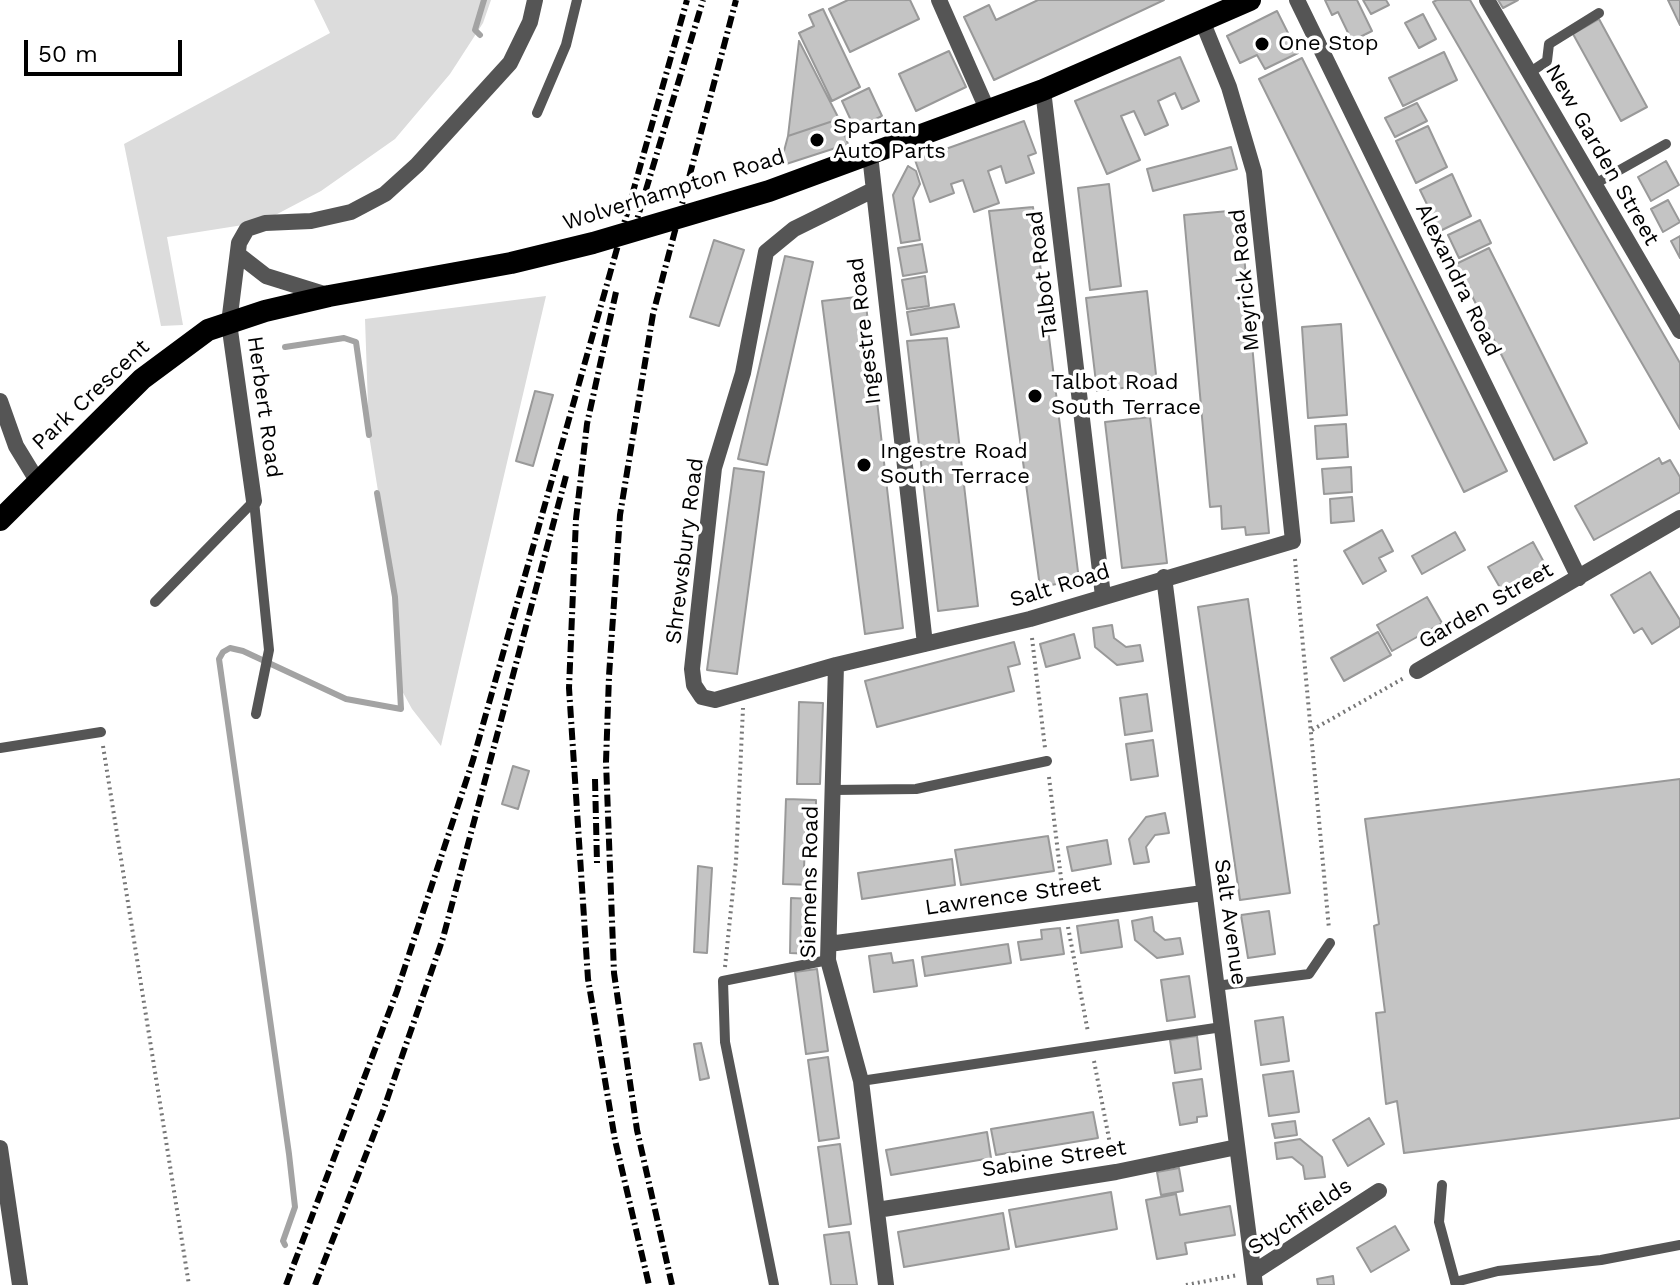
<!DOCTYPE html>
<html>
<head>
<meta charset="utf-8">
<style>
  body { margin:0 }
  #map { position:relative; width:1680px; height:1285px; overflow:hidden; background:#fff; font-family:"Work Sans",sans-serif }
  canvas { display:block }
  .scale { position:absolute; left:24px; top:40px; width:158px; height:36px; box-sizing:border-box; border:4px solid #000; border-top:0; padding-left:10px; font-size:24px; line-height:28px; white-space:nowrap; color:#000; -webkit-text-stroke:6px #fff; paint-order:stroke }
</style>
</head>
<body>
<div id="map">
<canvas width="1680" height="1285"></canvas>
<div class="scale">50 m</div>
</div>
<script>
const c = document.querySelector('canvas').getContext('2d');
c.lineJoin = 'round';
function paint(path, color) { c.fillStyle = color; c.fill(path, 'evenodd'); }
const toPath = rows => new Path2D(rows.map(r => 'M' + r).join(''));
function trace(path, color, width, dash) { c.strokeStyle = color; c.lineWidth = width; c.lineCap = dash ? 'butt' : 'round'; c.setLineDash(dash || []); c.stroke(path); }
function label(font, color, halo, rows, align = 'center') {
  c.font = font + ' "Work Sans",sans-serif'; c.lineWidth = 7; c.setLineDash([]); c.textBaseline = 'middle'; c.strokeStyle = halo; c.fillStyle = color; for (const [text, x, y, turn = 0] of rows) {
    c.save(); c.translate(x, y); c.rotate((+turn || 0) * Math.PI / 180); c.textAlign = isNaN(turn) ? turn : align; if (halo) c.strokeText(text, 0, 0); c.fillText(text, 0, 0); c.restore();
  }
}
const green = toPath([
  [314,0,491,0,483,23,450,74,395,139,321,191,262,222,167,237,183,325,161,326,124,144,330,33],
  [546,296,461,659,441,746,412,709,400,687,395,597,369,435,365,319]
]);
const stream = toPath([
  [480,35,475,30,484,0],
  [285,347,344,338,356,342,369,435],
  [285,1245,283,1241,295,1207,289,1154,219,659,223,652,230,648,243,651,346,699,401,709,395,597,377,493]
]);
const building = toPath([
  [848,0,910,0,919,19,850,52,829,9,848,0],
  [1038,0,1164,0,994,80,964,17,989,5,996,20,1038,0],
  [1325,0,1357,0,1372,31,1352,41,1338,12,1332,15,1325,0],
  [1363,0,1386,0,1389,5,1371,14,1363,0],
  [1437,0,1470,0,1680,363,1680,429,1433,2,1437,0],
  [1498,0,1518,0,1503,8,1498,0],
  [1668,0,1680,0,1680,25,1668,0],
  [823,9,860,87,832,101,799,33,814,26,809,15,823,9],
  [1277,11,1298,53,1265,69,1257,55,1240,63,1227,36,1277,11],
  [1423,14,1436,39,1419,48,1405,23,1423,14],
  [1599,19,1647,107,1621,121,1573,34,1599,19],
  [799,41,839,119,788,136,799,41],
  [949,51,966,87,916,111,899,74,949,51],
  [1444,52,1457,80,1403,106,1389,78,1444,52],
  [1180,57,1199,101,1182,109,1175,93,1158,101,1168,125,1145,135,1134,111,1121,116,1140,160,1107,174,1075,101,1180,57],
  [1302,58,1507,471,1464,492,1259,79,1302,58],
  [869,88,882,116,855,129,842,101,869,88],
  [1417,103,1427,121,1395,137,1385,118,1417,103],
  [839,119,848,144,780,166,788,136,839,119],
  [1024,121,1036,153,1028,156,1034,173,1006,183,1001,166,988,171,999,203,974,212,963,180,951,184,954,193,930,202,915,160,1024,121],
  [1428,126,1447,167,1416,183,1396,141,1428,126],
  [1231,147,1237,169,1153,191,1147,169,1231,147],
  [1666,161,1679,185,1651,201,1638,177,1666,161],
  [908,166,916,171,920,184,913,198,920,240,901,243,893,195,908,166],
  [1452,174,1471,216,1440,231,1420,190,1452,174],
  [1109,184,1121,286,1090,290,1078,188,1109,184],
  [1668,200,1680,222,1663,232,1651,209,1668,200],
  [1033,207,1079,580,1040,587,989,211,1033,207],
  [1240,210,1269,533,1246,535,1245,527,1222,529,1221,506,1210,507,1184,215,1240,210],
  [1480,220,1491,243,1459,258,1448,235,1480,220],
  [1680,236,1680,258,1671,241,1680,236],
  [714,240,744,250,719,326,690,317,714,240],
  [922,244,927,272,903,276,898,248,922,244],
  [1489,248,1587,443,1554,460,1456,264,1489,248],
  [785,256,813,262,767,465,738,459,785,256],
  [925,276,929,306,907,309,902,280,925,276],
  [1147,291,1157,384,1097,391,1086,298,1147,291],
  [865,296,903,628,865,634,822,301,865,296],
  [954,304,959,327,911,335,907,312,954,304],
  [1341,324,1347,415,1308,418,1302,327,1341,324],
  [947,338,978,606,938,611,907,341,947,338],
  [535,391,553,395,533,466,516,461,535,391],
  [1150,417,1167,563,1122,568,1105,422,1150,417],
  [1346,424,1348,457,1317,459,1315,426,1346,424],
  [1659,458,1662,464,1670,460,1680,477,1680,492,1594,540,1575,506,1659,458],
  [1351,467,1352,492,1324,494,1322,469,1351,467],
  [734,468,764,472,737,674,707,670,734,468],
  [1352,497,1354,521,1331,523,1330,499,1352,497],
  [1382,530,1393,551,1379,558,1386,571,1363,584,1344,551,1382,530],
  [1455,532,1465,550,1422,574,1412,556,1455,532],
  [1533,542,1546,566,1502,591,1488,567,1533,542],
  [1650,572,1680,620,1680,626,1652,644,1642,628,1634,633,1611,595,1650,572],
  [1427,597,1442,623,1392,651,1377,625,1427,597],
  [1248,599,1290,893,1240,900,1198,607,1248,599],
  [1112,625,1114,638,1126,647,1140,645,1143,661,1117,665,1095,647,1093,628,1112,625],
  [1378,632,1391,655,1344,681,1331,658,1378,632],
  [1074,634,1080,658,1046,667,1040,644,1074,634],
  [1014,642,1020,664,1008,667,1014,691,877,727,865,681,1014,642],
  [1147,694,1152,731,1125,735,1120,698,1147,694],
  [799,702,823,703,820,784,797,784,799,702],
  [1153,740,1158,776,1131,780,1126,744,1153,740],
  [513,766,529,771,518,809,502,804,513,766],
  [1680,779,1680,1118,1404,1153,1397,1101,1386,1104,1376,1013,1385,1012,1374,926,1379,924,1365,819,1680,779],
  [786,799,816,800,816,815,806,815,804,869,814,869,813,885,783,884,786,799],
  [1165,813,1169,833,1155,835,1146,847,1149,862,1134,864,1129,839,1146,817,1165,813],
  [1048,836,1054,871,961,885,955,850,1048,836],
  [1107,840,1111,864,1072,871,1067,847,1107,840],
  [952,859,955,885,862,899,858,873,952,859],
  [698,866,712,868,707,953,694,952,698,866],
  [791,898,813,899,811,954,790,953,791,898],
  [1269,911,1275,954,1248,958,1241,915,1269,911],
  [1152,917,1154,931,1165,940,1180,938,1183,954,1157,958,1135,940,1132,921,1152,917],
  [1118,920,1122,947,1081,953,1077,926,1118,920],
  [1060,928,1064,954,1021,960,1018,942,1042,939,1041,930,1060,928],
  [1008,944,1011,963,925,976,922,957,1008,944],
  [891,953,893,963,913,960,917,986,874,992,869,956,891,953],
  [817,969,828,1051,806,1054,795,972,817,969],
  [1189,976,1195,1017,1167,1021,1161,980,1189,976],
  [1283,1017,1289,1061,1261,1065,1255,1021,1283,1017],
  [1197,1036,1201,1069,1175,1073,1170,1040,1197,1036],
  [701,1043,709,1078,700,1080,694,1044,701,1043],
  [828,1057,839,1138,819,1141,808,1060,828,1057],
  [1293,1071,1299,1112,1269,1116,1263,1075,1293,1071],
  [1202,1079,1207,1116,1197,1117,1197,1122,1180,1125,1173,1083,1202,1079],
  [1093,1112,1098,1138,996,1155,991,1129,1093,1112],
  [1369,1118,1384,1144,1348,1166,1333,1140,1369,1118],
  [1295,1121,1297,1135,1275,1138,1272,1124,1295,1121],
  [987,1132,991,1158,891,1175,886,1150,987,1132],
  [1300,1139,1322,1157,1325,1177,1305,1179,1303,1166,1292,1157,1277,1159,1275,1143,1300,1139],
  [840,1144,851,1224,829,1227,818,1147,840,1144],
  [1179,1168,1183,1191,1161,1195,1157,1172,1179,1168],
  [1111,1192,1117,1229,1016,1247,1009,1210,1111,1192],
  [1176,1194,1180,1215,1230,1206,1235,1235,1185,1243,1187,1254,1157,1259,1146,1200,1176,1194],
  [1003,1213,1009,1249,904,1267,898,1232,1003,1213],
  [1395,1226,1409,1250,1371,1272,1357,1248,1395,1226],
  [849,1232,857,1285,831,1285,824,1235,849,1232],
  [1333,1276,1334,1285,1318,1285,1317,1279,1333,1276]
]);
const path = toPath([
  [1295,559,1329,929],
  [1032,638,1045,748],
  [1312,730,1404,678],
  [103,746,189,1285],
  [1049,777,1063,895],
  [1068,927,1088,1032],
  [725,967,736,861,743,708],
  [1094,1061,1112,1154],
  [1186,1285,1238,1275]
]);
const service = toPath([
  [1529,73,1547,61,1549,44,1599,13],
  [537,113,566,45,577,0],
  [1593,185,1666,144],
  [254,501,269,650,256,714],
  [155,602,254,501],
  [0,748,101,732],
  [833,790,916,789,1047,761],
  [1216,986,1309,974,1330,943],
  [861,1081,1222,1027],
  [1442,1185,1439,1222,1456,1285],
  [1455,1282,1498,1271,1601,1260,1680,1245],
  [774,1285,725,1042,723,981,828,960]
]);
const minor = toPath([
  [939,0,987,109],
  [1297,0,1579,578],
  [1487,0,1680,331],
  [1043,90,1103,596],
  [870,155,925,644],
  [871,191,794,229,766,252,743,373,714,468,692,669,694,685,702,697,715,700,836,665,1030,619,1293,541,1254,172,1229,87,1203,23],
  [239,255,266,276,327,295],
  [0,401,16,446,38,482],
  [254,501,229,323,239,243,247,229,265,223,311,221,351,212,385,194,417,165,510,63,530,22,535,0],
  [1164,577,1255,1285],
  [836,665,828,960,861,1081,886,1285],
  [1417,671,1680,518],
  [829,944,1203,893],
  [0,1148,20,1285],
  [877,1210,1116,1172,1237,1147],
  [1254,1272,1379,1191]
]);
const trunk = toPath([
  [0,520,142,379,208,330,265,311,329,296,511,263,593,243,769,191,1043,90,1250,0]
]);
const rail = toPath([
  [633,233,703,0],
  [616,292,587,424,576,519,569,688,588,979,615,1140,649,1285],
  [595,779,597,863],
  [286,1285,397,991,473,760,687,0],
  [315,1285,383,1111,443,938,566,476],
  [672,1285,637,1130,614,973,606,762,609,676,620,515,653,314,736,0]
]);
const markers = [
  [1262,44,8,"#000"],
  [817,140,8,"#000"],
  [1035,396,8,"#000"],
  [864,465,8,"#000"]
];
const poiNames = [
  ["One Stop",1278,44],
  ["Spartan",833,127],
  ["Auto Parts",833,152],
  ["Talbot Road",1051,383],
  ["South Terrace",1051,408],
  ["Ingestre Road",880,452],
  ["South Terrace",880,477]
];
const streetNames = [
  ["New Garden Street",1602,155,60],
  ["Wolverhampton Road",674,190,-17],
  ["Talbot Road",1043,274,-97],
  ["Meyrick Road",1245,280,-96],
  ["Alexandra Road",1458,280,64],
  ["Ingestre Road",865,331,-97],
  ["Park Crescent",91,395,-43],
  ["Herbert Road",264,407,82],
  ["Shrewsbury Road",685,551,-83],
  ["Salt Road",1060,586,-17],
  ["Garden Street",1486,606,-30],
  ["Siemens Road",810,882,-89],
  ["Lawrence Street",1013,896,-8],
  ["Salt Avenue",1230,922,82],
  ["Sabine Street",1054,1159,-9],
  ["Stychfields",1300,1217,-34]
];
paint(green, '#dcdcdc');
trace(stream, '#a3a3a3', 6);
paint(building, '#c4c4c4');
trace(building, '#999', 2);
trace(path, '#777', 4, [2, 4]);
trace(service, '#555', 10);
trace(minor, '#555', 16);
trace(trunk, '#000', 22);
trace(rail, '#000', 6, [12, 4, 2, 4]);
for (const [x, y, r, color] of markers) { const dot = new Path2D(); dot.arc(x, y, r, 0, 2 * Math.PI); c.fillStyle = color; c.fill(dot); trace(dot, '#fff', 3); }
label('22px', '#000', '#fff', poiNames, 'left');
label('22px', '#000', '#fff', streetNames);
</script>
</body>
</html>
